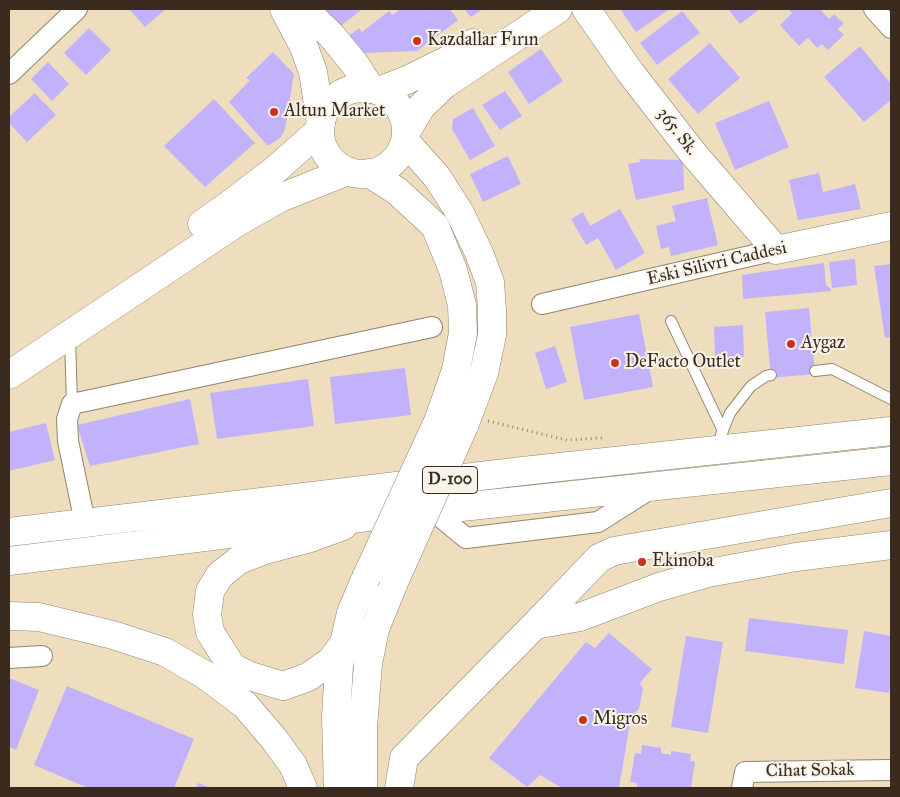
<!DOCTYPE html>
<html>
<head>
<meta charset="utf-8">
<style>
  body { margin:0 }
  #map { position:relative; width:900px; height:797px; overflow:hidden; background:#eedebd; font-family:"IM FELL Great Primer",serif }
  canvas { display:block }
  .frame { position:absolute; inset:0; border:10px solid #3b2a1e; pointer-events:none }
</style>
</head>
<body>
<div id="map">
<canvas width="900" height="797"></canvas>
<div class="frame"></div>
</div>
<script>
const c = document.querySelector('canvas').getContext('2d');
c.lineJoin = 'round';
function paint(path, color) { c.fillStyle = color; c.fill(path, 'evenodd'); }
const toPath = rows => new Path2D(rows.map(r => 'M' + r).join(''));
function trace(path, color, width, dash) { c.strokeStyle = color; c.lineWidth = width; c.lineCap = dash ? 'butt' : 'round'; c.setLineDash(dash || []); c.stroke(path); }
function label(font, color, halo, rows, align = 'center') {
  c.font = font + ' "IM FELL Great Primer",serif'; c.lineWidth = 4; c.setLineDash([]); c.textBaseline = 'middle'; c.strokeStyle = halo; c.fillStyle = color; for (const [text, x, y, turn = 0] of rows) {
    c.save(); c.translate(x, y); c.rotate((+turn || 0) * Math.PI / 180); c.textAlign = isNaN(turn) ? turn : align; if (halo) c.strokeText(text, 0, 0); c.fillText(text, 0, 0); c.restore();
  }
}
const building = toPath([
  [129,9,166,9,145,27],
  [323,9,358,9,360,11,338,28],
  [401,9,450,9,458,20,417,51,363,53,349,36,359,28,362,32,389,11,392,15],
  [464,9,483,9,471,17],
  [620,9,670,9,636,32],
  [728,9,760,9,740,24],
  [788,9,820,9,829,19,834,14,844,24,838,29,844,35,828,50,822,44,817,48,808,38,799,46,780,25,792,13],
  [682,11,700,33,657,65,640,43],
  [89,28,111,50,86,75,64,53],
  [710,43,740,78,698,114,668,79],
  [860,46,891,84,891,100,864,122,824,77],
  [541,49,563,81,529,104,508,72],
  [273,52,294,74,285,129,281,137,268,146,229,102,250,80,246,78],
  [48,62,69,84,52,101,31,79],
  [505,91,522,116,500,130,482,105],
  [35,93,56,115,27,142,9,123,9,117],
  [214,99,255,143,205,187,164,146],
  [769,101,789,147,735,170,715,123],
  [473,108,495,146,470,160,452,129,453,119],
  [508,156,521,184,483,202,470,174],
  [639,159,683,160,684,190,636,200,628,164,640,162],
  [819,173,823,192,855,184,861,209,798,220,789,180],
  [707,198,718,245,671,256,669,247,661,249,656,226,676,221,672,206],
  [620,209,645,253,616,270,598,238,586,245,571,219,583,212,590,226],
  [855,259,857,285,832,288,829,262],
  [824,263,826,285,831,289,831,291,743,299,742,275],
  [891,264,891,337,885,338,874,266],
  [809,308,815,374,771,378,765,312],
  [639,314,653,387,584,400,570,327],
  [743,325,744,357,715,358,714,327],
  [555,346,567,382,546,389,535,353],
  [405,368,411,415,335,424,330,377],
  [308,379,314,426,217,439,210,393],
  [190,399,199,444,90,466,77,425],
  [46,423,55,460,9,471,9,432],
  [749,618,848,630,844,664,745,651],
  [864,631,891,636,891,676,889,693,855,688],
  [609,633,652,669,640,683,643,689,639,709,631,717,619,788,562,788,540,775,527,787,489,758,586,642,595,648],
  [686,636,723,642,708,733,671,727],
  [9,678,39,690,16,750,9,747],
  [67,686,194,739,174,788,88,788,34,765],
  [642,745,661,748,661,753,671,755,671,751,691,754,690,761,695,762,691,788,637,788,637,783,630,782,635,753,641,754],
  [198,783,211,788,196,788]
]);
const path = toPath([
  [488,421,567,440,602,438]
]);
const service = toPath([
  [671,321,723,431],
  [70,338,72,404],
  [815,371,832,369,891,399],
  [721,435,730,413,751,386,766,376,771,375]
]);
const minor = toPath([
  [874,9,891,28],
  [9,74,77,9],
  [542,304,776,250],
  [432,510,466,538,598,522,650,489],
  [85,523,68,441,67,419,72,404,432,327],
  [9,658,42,656],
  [742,788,745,772,891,770]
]);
const secondary = toPath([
  [284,9,304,47,313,72,321,123],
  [304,9,331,35,354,63,371,89],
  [586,9,630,72,692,152,776,250,891,226],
  [535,625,580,617,659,587,708,573,796,557,891,545]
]);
const primary = toPath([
  '320 131a43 43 0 1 1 86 0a43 43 0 1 1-86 0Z',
  [379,91,407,80,450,59,473,43],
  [406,132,421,107,445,84,558,9],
  [405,141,437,177,460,213,479,253,490,282,492,311,492,335,484,373,464,426],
  [369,173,397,191,435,226,453,270,462,305,463,333,456,370,439,419],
  [202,224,229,205,275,170,320,130],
  [9,375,236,223,280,198,348,171],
  [343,526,307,539,265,550,239,560,220,575,210,591,207,615,210,632,232,667,250,676,283,686,308,677,331,661,344,643],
  [338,788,336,717,339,665,351,613,365,580],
  [363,788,363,727,368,664,375,629,394,582],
  [399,788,404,758,535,625,599,558,614,551,891,503]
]);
const trunk = toPath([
  [9,532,523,471,891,431],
  [9,561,368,517,891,461],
  [9,616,39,617,113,635,165,652,205,675,245,705,274,739,293,765,303,788]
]);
const primaryBridge = toPath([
  [365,580,439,419],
  [394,582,464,426]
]);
const markers = [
  [417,41,5,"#c8321e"],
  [274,112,5,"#c8321e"],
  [791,344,5,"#c8321e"],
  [615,363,5,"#c8321e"],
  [642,562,5,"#c8321e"],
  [583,720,5,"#c8321e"]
];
const shields = [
  [450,480,55]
];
const shieldNames = [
  ["D-100",450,480]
];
const poiNames = [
  ["Kazdallar Fırın",427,41],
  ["Altun Market",284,112],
  ["Aygaz",801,344],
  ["DeFacto Outlet",625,363],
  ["Ekinoba",652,562],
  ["Migros",593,720]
];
const streetNames = [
  ["365. Sk.",677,132,52],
  ["Eski Silivri Caddesi",717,264,-13],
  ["Cihat Sokak",810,771,-1]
];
paint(building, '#c2b2fc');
trace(service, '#94846e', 12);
trace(minor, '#94846e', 22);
trace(secondary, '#94846e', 29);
trace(primary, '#94846e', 29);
trace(trunk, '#94846e', 29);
trace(path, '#94846e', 3, [1, 4]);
trace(service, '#fff', 10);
trace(minor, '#fff', 20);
trace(secondary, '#fff', 28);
trace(primary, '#fff', 28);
trace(trunk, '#fff', 28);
trace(primaryBridge, '#94846e', 29, []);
trace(primaryBridge, '#fff', 28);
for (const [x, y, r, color] of markers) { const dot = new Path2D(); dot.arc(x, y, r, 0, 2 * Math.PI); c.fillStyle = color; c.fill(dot); trace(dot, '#f7f3e8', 2); }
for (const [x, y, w] of shields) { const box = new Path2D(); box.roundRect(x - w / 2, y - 13.5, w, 27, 4); c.fillStyle = '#f7f3e8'; c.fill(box); trace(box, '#3b2a1e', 1); }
label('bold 16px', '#3b2a1e', null, shieldNames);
label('18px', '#3b2a1e', '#f7f3e8', poiNames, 'left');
label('18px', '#3b2a1e', '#f7f3e8', streetNames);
</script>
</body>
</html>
